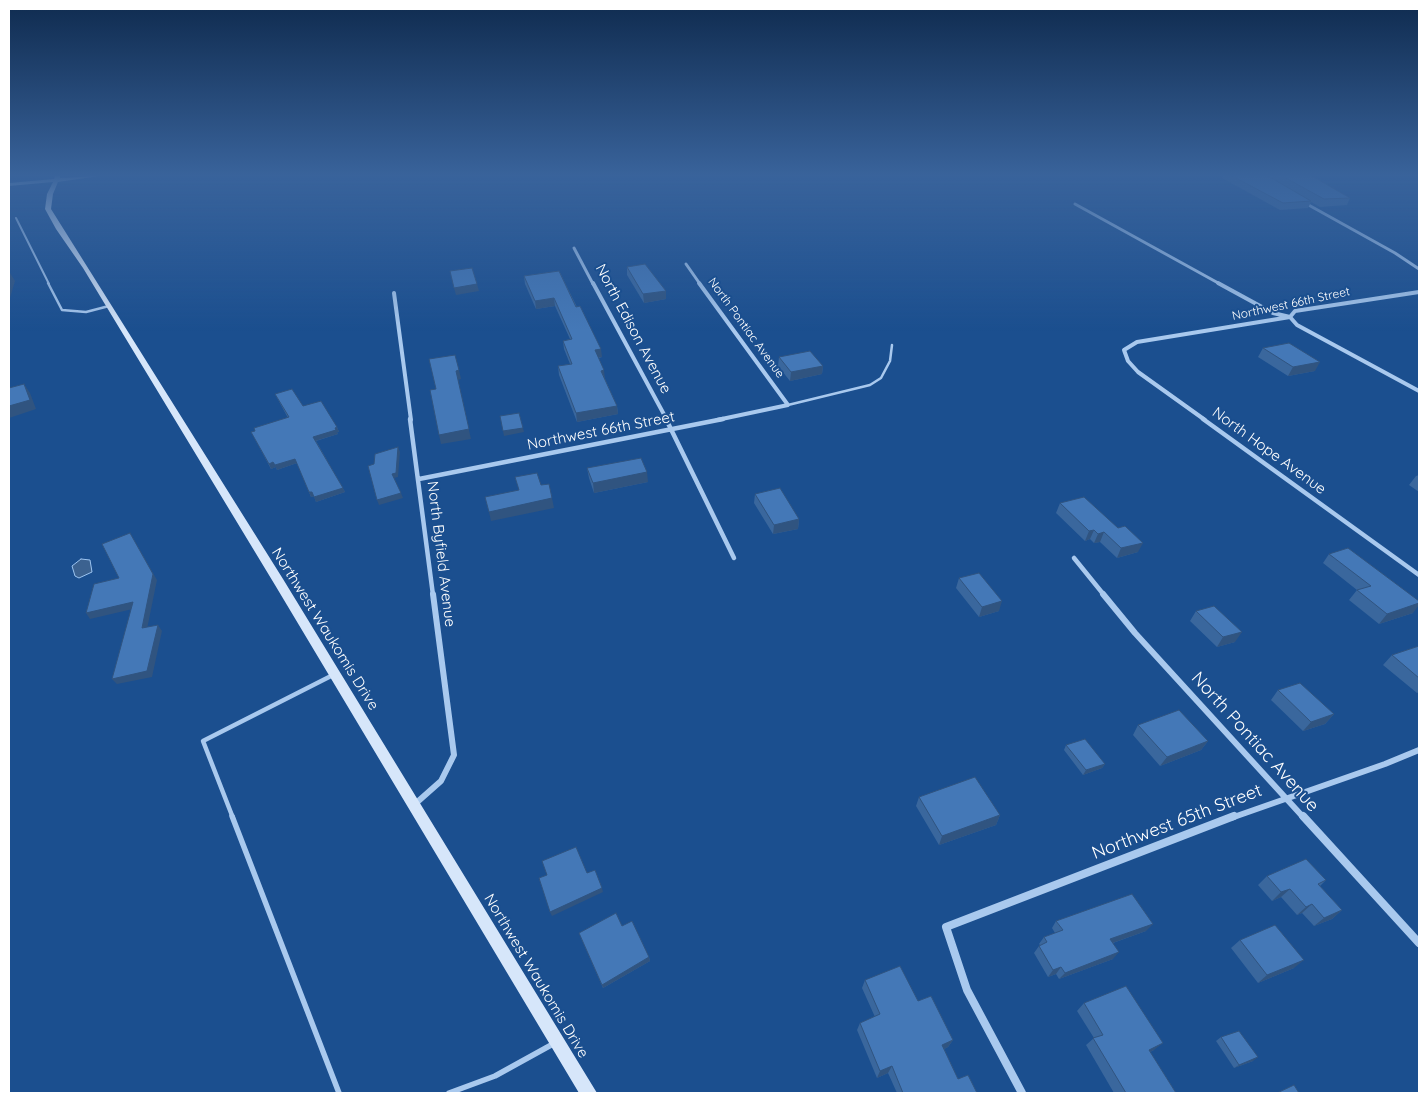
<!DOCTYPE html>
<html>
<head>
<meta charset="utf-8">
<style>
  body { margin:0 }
  #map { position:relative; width:1428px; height:1102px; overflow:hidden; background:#1b4f8f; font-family:Quicksand,sans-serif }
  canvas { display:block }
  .frame { position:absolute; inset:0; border:10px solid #fff; pointer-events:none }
</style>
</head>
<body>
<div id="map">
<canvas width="1428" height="1102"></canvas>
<div class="frame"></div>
</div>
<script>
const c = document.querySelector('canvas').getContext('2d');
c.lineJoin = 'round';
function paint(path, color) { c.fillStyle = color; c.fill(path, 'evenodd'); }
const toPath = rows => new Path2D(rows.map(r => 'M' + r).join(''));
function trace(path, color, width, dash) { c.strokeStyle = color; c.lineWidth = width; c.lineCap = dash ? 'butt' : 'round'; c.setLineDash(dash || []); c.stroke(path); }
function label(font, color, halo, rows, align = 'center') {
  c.font = font + ' Quicksand,sans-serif'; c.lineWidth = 4; c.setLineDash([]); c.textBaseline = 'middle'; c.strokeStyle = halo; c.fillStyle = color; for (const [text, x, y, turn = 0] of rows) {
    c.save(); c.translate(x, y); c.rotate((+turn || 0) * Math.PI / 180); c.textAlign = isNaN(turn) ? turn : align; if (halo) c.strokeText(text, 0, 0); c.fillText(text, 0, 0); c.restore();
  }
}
const water = toPath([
  [81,559,90,560,92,572,79,578,75,576,72,566,81,559]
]);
const serviceFar3 = toPath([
  [16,218,49,284]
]);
const serviceFar2 = toPath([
  [48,283,62,310,86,312,109,306],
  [788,405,870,385,881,378,890,361,892,345]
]);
const serviceFar1 = toPath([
  [233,818,203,741,333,675]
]);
const service = toPath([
  [232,816,339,1093],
  [449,1093,495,1076,553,1044]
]);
const minorFar4 = toPath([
  [1305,203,1395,253,1419,269],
  [1075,204,1220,284],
  [574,248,593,284],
  [686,264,700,284]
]);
const minorFar3 = toPath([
  [593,283,667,420],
  [699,283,788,405,717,420],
  [1218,283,1273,313,1290,317,1297,325,1419,391],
  [394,293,411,420],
  [1205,420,1138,372,1128,361,1124,350,1137,342,1290,317,1295,311,1419,292]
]);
const minorFar2 = toPath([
  [410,419,433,595],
  [666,419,734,558],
  [1203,419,1419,575],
  [419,479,723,419],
  [1074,558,1104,595]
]);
const minorFar1 = toPath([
  [1103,594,1135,633,1304,818],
  [415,804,441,781,454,755,433,594],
  [1231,818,1385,764,1419,750]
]);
const minor = toPath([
  [1303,816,1419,943],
  [1022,1093,967,990,946,927,1234,816]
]);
const secondary = toPath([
  [55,176,60,176,60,178,99,176,58,182,53,194,51,209,283,579,597,1093,579,1093,275,585,83,268,56,229,45,209,47,194,53,182,9,186,9,183,54,179,55,176]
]);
const wall = toPath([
  [1223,176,1312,176,1350,198,1347,205,1320,207,1311,202,1308,208,1280,210,1222,178],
  [627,267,666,291,666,299,644,303,627,275],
  [559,271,602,357,599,358,605,379,617,406,618,414,577,422,559,375,558,366,570,364,564,349,563,341,570,339,555,306,536,309,525,284,524,276],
  [1263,348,1315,371,1288,376,1258,357],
  [779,357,823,366,822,374,790,381,778,366],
  [275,394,303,406,337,427,339,432,337,432,338,434,316,441,345,492,316,502,314,496,311,497,297,463,277,470,276,467,271,469,254,437,288,418],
  [587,468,648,482,594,493,589,478],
  [1419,475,1419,492,1409,485,1416,476],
  [755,494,799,519,798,529,773,534,754,503],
  [1060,503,1138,552,1117,558,1100,542,1094,543,1090,539,1085,541,1056,513],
  [1329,554,1413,613,1379,624,1349,600,1357,590,1323,563],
  [959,578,999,611,979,617,956,588],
  [1196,611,1235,642,1217,647,1190,621],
  [1419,646,1419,692,1417,693,1383,665,1392,655],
  [1278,690,1334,714,1325,724,1303,731,1271,700],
  [1138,725,1208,741,1201,750,1160,766,1133,735],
  [1066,745,1105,764,1102,768,1083,775,1064,750],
  [919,797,1000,815,996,825,939,845,916,806],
  [1267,876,1326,880,1320,886,1342,910,1332,919,1314,926,1302,913,1297,915,1281,897,1272,901,1258,885],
  [1056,921,1146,931,1113,943,1113,959,1059,979,1056,974,1048,977,1034,953,1039,946,1040,945,1039,944,1044,937,1055,933,1052,928],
  [622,926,649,957,650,961,603,988,579,933],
  [1240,940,1294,968,1258,983,1231,948],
  [865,980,918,1001,953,1040,948,1047,944,1049,958,1079,977,1093,897,1093,888,1073,877,1078,857,1030,860,1023,875,1017,862,988],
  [1084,1003,1154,1050,1150,1052,1176,1093,1114,1093,1086,1045,1094,1038,1077,1011],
  [1221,1037,1253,1061,1234,1068,1216,1041]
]);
const shadedWall = toPath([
  [10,273,15,281,9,301,9,277],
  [477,284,479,291,456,295,454,288],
  [666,291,666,299,644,303,643,294],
  [554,298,555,306,536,309,535,301],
  [601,349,602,357,596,358,595,350],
  [1320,362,1315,371,1288,376,1293,367],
  [823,366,822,374,790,381,791,372],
  [459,370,461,379,458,380,471,439,441,444,439,435,456,371],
  [604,370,605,379,601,371],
  [24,384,30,393,36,409,9,418,9,406],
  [617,406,618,414,577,422,576,413],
  [337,427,339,432,337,432,338,434,315,441,313,437],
  [523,428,524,432,504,436,503,431],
  [398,447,400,452,398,477,394,478,392,474],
  [295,459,297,463,277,470,275,465],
  [273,462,276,467,271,469,269,464],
  [647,472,648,482,594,493,593,483],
  [343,488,345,492,316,502,314,497],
  [309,492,312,492,314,496,311,497],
  [401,493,403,498,379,505,377,500],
  [552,498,554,508,491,521,489,512],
  [799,519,798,529,773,534,774,525],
  [1094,530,1090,539,1085,541,1089,531],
  [1104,532,1100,542,1094,543,1098,534],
  [130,533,157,580,146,634,142,628],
  [1143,543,1138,552,1117,558,1121,548],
  [1002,601,999,611,979,617,982,607],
  [133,602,137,608,90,619,86,613],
  [1419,603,1419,605,1413,613,1379,624,1387,614],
  [158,625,162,631,152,677,117,684,112,679],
  [1242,632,1235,642,1217,647,1223,637],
  [1334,714,1325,724,1303,731,1311,722],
  [1208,741,1201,750,1160,766,1167,757],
  [1105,764,1102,768,1083,775,1086,770],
  [1000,815,996,825,939,845,942,836],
  [602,888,603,892,552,916,550,912],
  [1290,889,1281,897,1272,901,1281,892],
  [1312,904,1302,913,1297,915,1306,907],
  [1342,910,1332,919,1314,926,1324,918],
  [1153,924,1146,931,1104,946,1110,939],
  [1119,952,1113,959,1059,979,1065,973],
  [649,957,650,961,603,988,602,985],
  [1304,960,1294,968,1258,983,1267,975],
  [1061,967,1056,974,1048,977,1053,970],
  [953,1040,948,1047,938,1052,942,1045],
  [1163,1043,1154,1050,1141,1056,1149,1050],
  [1258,1057,1253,1061,1234,1068,1239,1065],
  [892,1066,888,1073,877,1078,880,1071]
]);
const building = toPath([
  [1232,176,1268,176,1311,201,1283,203,1232,176],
  [1282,176,1312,176,1350,198,1324,199,1282,176],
  [645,264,666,291,643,294,627,267,645,264],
  [472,268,477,284,454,288,450,271,472,268],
  [559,271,576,307,580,306,601,349,595,350,604,370,601,371,617,406,576,413,558,366,572,364,563,341,572,339,554,298,535,301,524,276,559,271],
  [1289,343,1320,362,1293,367,1263,348,1289,343],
  [810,351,823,366,791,372,779,357,810,351],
  [455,355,459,370,456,371,469,429,439,435,430,390,436,389,429,359,455,355],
  [24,384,30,400,9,406,9,388,24,384],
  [292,389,303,406,321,401,337,427,335,428,336,430,313,437,343,488,314,497,312,492,309,492,295,459,275,465,273,462,269,464,251,432,255,431,254,428,289,417,275,394,292,389],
  [519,413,523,428,503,431,500,416,519,413],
  [398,447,396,473,392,474,401,493,377,500,368,466,374,464,375,454,398,447],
  [641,458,647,472,593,483,587,468,641,458],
  [537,473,541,485,549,484,552,498,489,512,485,497,519,490,515,477,537,473],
  [780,488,799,519,774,525,755,494,780,488],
  [1084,497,1118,528,1125,526,1143,543,1121,548,1104,532,1098,534,1094,530,1089,531,1060,503,1084,497],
  [130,533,153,574,142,628,158,625,147,671,112,679,133,602,86,613,94,584,119,578,102,544,130,533],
  [1348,548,1419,601,1419,603,1387,614,1357,590,1371,586,1329,554,1348,548],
  [979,573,1002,601,982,607,959,578,979,573],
  [1214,606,1242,632,1223,637,1196,611,1214,606],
  [1419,646,1419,678,1392,655,1419,646],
  [1300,683,1334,714,1311,722,1278,690,1300,683],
  [1179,710,1208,741,1167,757,1138,725,1179,710],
  [1085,739,1105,764,1086,770,1066,745,1085,739],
  [975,777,1000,815,942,836,919,797,975,777],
  [576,847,587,873,595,870,602,888,550,912,539,878,547,875,542,861,576,847],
  [1306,859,1326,880,1318,884,1342,910,1324,918,1312,904,1306,907,1290,889,1281,892,1267,876,1306,859],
  [1132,894,1153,924,1110,939,1119,952,1065,973,1061,967,1053,970,1039,946,1047,942,1044,937,1063,930,1056,921,1132,894],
  [616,913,622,926,632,921,649,957,602,985,579,933,616,913],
  [1275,925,1304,960,1267,975,1240,940,1275,925],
  [900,966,918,1001,931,996,953,1040,942,1045,958,1079,968,1075,977,1093,903,1093,892,1066,880,1071,860,1023,880,1014,865,980,900,966],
  [1126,986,1163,1043,1149,1050,1176,1093,1126,1093,1093,1038,1103,1035,1084,1003,1126,986],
  [1239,1031,1258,1057,1239,1065,1221,1037,1239,1031],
  [1294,1085,1299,1093,1277,1093,1294,1085]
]);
const farStreetnames = [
  ["Northwest 66th Street",1291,304,-12],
  ["North Pontiac Avenue",746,328,54]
];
const streetNames = [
  ["North Edison Avenue",633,329,62],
  ["Northwest 66th Street",601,431,-11],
  ["North Hope Avenue",1269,451,36],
  ["North Byfield Avenue",441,554,83],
  ["Northwest Waukomis Drive",325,629,58],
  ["Northwest Waukomis Drive",536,976,59]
];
const nearStreetnames = [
  ["North Pontiac Avenue",1255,742,48],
  ["Northwest 65th Street",1177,822,-21]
];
paint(water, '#3c6290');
trace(water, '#9cc4f0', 1);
trace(serviceFar3, '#a9c9ee', 2);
trace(serviceFar2, '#a9c9ee', 2.5);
trace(serviceFar1, '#a9c9ee', 4.5);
trace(service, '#a9c9ee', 5.5);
trace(minorFar4, '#a9c9ee', 3);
trace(minorFar3, '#a9c9ee', 4);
trace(minorFar2, '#a9c9ee', 4.5);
trace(minorFar1, '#a9c9ee', 6);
trace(minor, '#a9c9ee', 8);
paint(secondary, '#d6e6fa');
paint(wall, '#3a679d');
paint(shadedWall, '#305480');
paint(building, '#4478b7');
trace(building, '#305480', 1);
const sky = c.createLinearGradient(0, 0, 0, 331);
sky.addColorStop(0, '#0f2b4f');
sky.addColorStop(0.53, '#39639b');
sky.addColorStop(1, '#39639b00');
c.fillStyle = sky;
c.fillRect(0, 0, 1428, 331);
label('12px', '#fff', '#1b4f8f', farStreetnames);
label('15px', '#fff', '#1b4f8f', streetNames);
label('18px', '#fff', '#1b4f8f', nearStreetnames);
</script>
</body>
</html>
